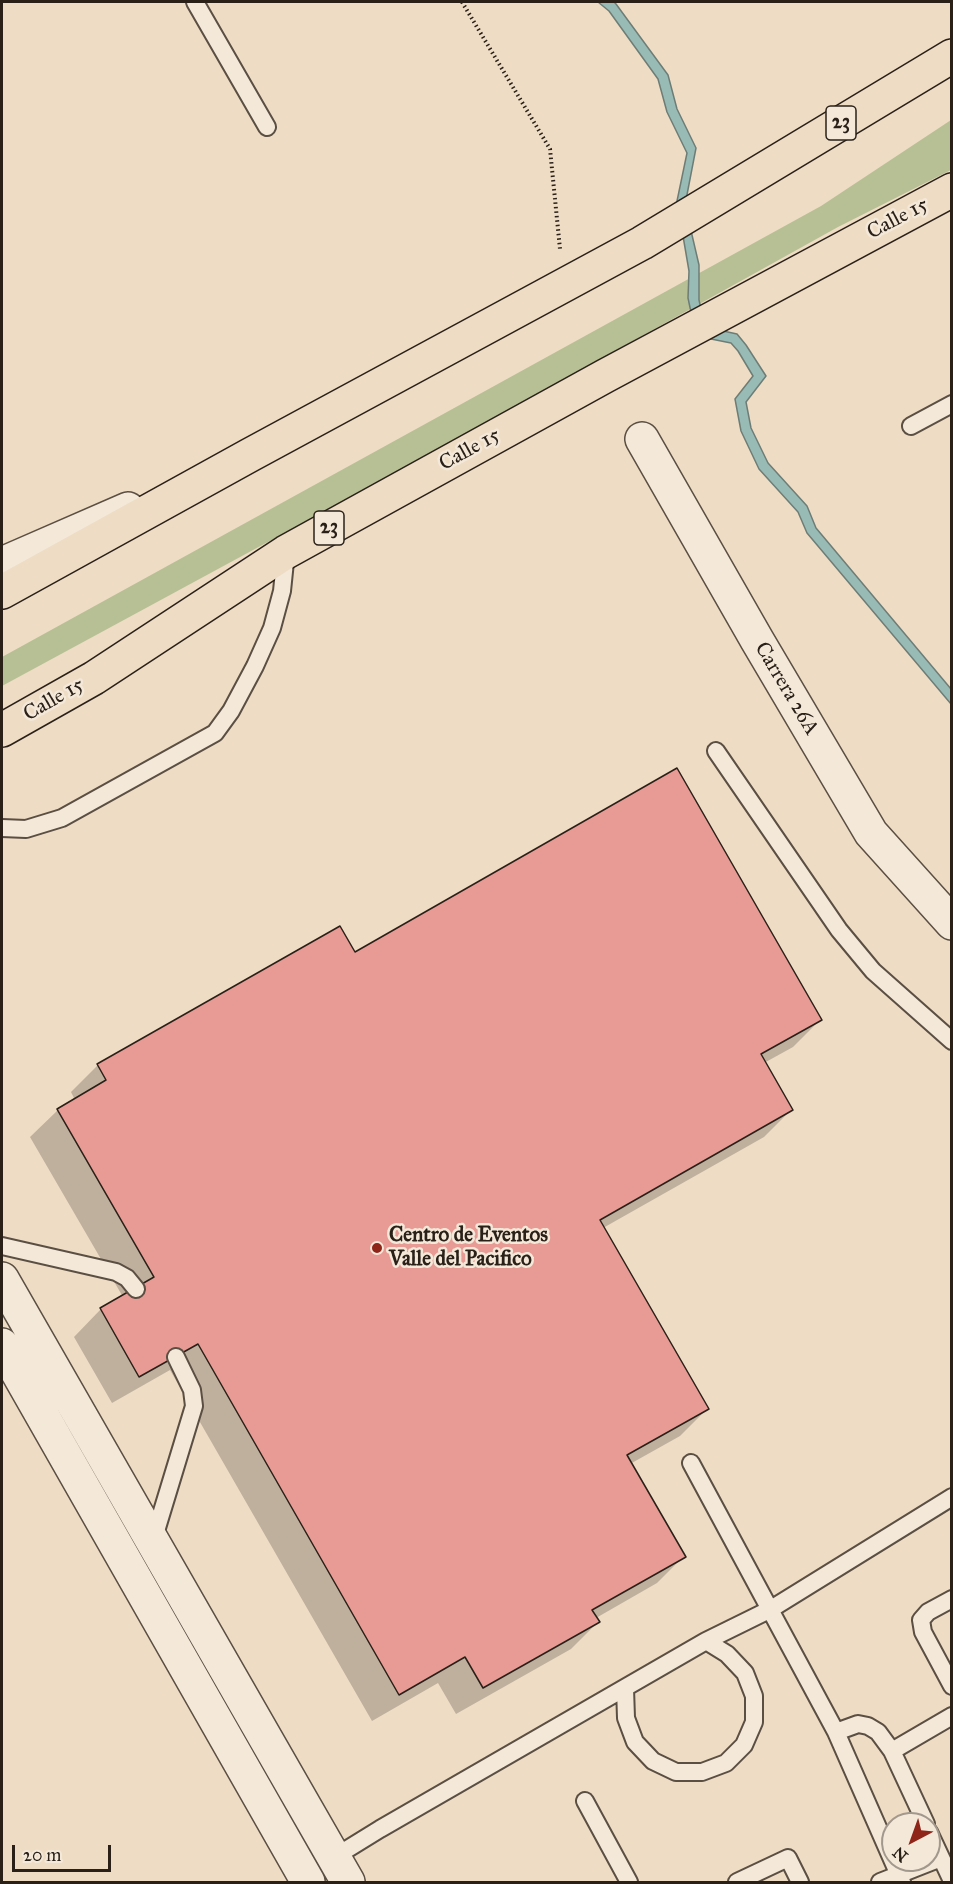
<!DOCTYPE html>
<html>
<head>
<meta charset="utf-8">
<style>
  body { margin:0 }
  #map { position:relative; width:953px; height:1884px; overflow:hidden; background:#eedcc4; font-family:"IM FELL Great Primer",serif }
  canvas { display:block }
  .frame { position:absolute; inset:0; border:3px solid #2a2018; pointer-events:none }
  .north { position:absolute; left:881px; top:1812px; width:60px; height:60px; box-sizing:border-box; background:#f4e8d9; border:2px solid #a3988c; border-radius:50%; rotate:221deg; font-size:16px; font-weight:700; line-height:24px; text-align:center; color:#2a2018 }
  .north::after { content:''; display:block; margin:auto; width:21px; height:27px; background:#8f2418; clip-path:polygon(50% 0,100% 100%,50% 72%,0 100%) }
  .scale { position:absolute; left:12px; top:1845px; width:99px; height:27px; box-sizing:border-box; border:3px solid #2a2018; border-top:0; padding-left:8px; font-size:18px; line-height:21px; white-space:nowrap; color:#2a2018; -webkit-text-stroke:4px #f4e8d9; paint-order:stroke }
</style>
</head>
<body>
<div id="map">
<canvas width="953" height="1884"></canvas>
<div class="frame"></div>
<div class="north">N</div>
<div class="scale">20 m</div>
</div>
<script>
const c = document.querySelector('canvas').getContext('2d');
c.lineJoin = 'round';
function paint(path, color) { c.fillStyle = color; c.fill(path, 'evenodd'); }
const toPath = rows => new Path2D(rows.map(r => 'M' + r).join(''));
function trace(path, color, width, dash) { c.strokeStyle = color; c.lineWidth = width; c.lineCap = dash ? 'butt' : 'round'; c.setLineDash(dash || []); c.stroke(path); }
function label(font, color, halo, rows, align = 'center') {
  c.font = font + ' "IM FELL Great Primer",serif'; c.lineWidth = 5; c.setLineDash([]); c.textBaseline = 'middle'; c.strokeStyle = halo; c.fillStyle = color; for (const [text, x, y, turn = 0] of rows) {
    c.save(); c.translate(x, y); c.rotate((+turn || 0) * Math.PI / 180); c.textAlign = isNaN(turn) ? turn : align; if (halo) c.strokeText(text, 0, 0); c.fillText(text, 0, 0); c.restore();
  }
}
const green = toPath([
  [951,120,951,170,838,227,397,472,2,686,2,657,821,206]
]);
const water = toPath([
  [598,2,614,2,616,4,668,75,677,109,696,148,685,205,699,265,699,300,705,327,737,334,746,345,766,376,746,402,751,428,768,463,807,506,816,528,951,689,951,704,807,533,798,512,759,469,741,431,735,399,753,376,738,351,731,343,696,336,688,298,689,271,677,201,687,153,667,112,658,79,609,11,598,2]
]);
const shadow = toPath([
  [354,954,820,1020,793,1047,764,1063,791,1110,764,1137,603,1228,707,1409,680,1436,630,1464,684,1556,657,1583,596,1618,598,1622,571,1649,456,1714,438,1683,372,1721,170,1370,112,1403,74,1337,101,1309,123,1297,30,1137,58,1110,75,1100,71,1092,98,1065]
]);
const building = toPath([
  [677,768,822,1020,761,1054,793,1110,600,1220,709,1409,627,1455,686,1557,592,1610,600,1622,483,1688,465,1657,399,1695,198,1344,139,1377,100,1308,154,1277,57,1109,106,1080,97,1064,340,926,355,952,677,768]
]);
const path = toPath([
  [462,2,550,149,560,249]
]);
const service = toPath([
  [195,2,267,127],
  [911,426,952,404],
  [716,751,839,930,873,971,952,1041],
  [2,828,26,829,62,818,215,733,231,711,255,666,272,628,282,591,286,552],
  [2,1246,116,1272,127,1278,136,1289],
  [691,1463,836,1732,902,1882],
  [153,1541,194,1406,192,1390,176,1357],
  [952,1599,928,1612,921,1620,923,1632,952,1686],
  [625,1688,626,1718,635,1742,653,1761,676,1772,702,1772,726,1763,744,1745,754,1722,754,1696,745,1673,727,1654,706,1641],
  [836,1732,858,1724,868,1726,878,1732,892,1751,926,1824],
  [892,1751,952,1716],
  [585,1801,629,1882],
  [929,1832,952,1881],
  [333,1858,380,1829,706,1641,771,1609,952,1497],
  [737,1882,788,1858,800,1882],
  [880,1882,941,1858]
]);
const minor = toPath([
  [642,439,757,640,871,833,952,923],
  [2,564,128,509],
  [2,1279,348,1882],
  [2,1345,308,1882]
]);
const primary = toPath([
  [2,592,250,455,642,243,952,56],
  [2,730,94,678,286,552,605,376,952,190]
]);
const markers = [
  [377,1248,6,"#8f2418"]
];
const shields = [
  [841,123,30],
  [329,528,30]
];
const shieldNames = [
  ["23",841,123],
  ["23",329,528]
];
const streetNames = [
  ["Calle 15",898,219,-28],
  ["Calle 15",470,450,-29],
  ["Carrera 26A",786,689,59],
  ["Calle 15",54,700,-30]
];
const poiNames = [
  ["Centro de Eventos",389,1236],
  ["Valle del Pacifico",389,1260]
];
paint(green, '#b7c095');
paint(water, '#99bbb5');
trace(water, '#6d7d76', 1.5);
paint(shadow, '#0003');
paint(building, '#e79b94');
trace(building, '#2a2018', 1.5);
trace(service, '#5b4f43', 20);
trace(minor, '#5b4f43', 36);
trace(primary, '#2a2018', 36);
trace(path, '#2a2018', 4, [1.5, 3]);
trace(service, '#f4e8d9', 16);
trace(minor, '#f4e8d9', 33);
trace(primary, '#eedcc4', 33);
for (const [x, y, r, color] of markers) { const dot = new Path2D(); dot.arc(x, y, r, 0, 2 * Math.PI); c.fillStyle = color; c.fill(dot); trace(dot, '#f4e8d9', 2); }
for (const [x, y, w] of shields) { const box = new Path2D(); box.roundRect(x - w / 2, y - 17, w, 34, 4.5); c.fillStyle = '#f4e8d9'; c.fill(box); trace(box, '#2a2018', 1.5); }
label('bold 20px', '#2a2018', null, shieldNames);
label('21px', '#2a2018', '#f4e8d9', streetNames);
label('bold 21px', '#2a2018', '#f4e8d9', poiNames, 'left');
</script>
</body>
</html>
